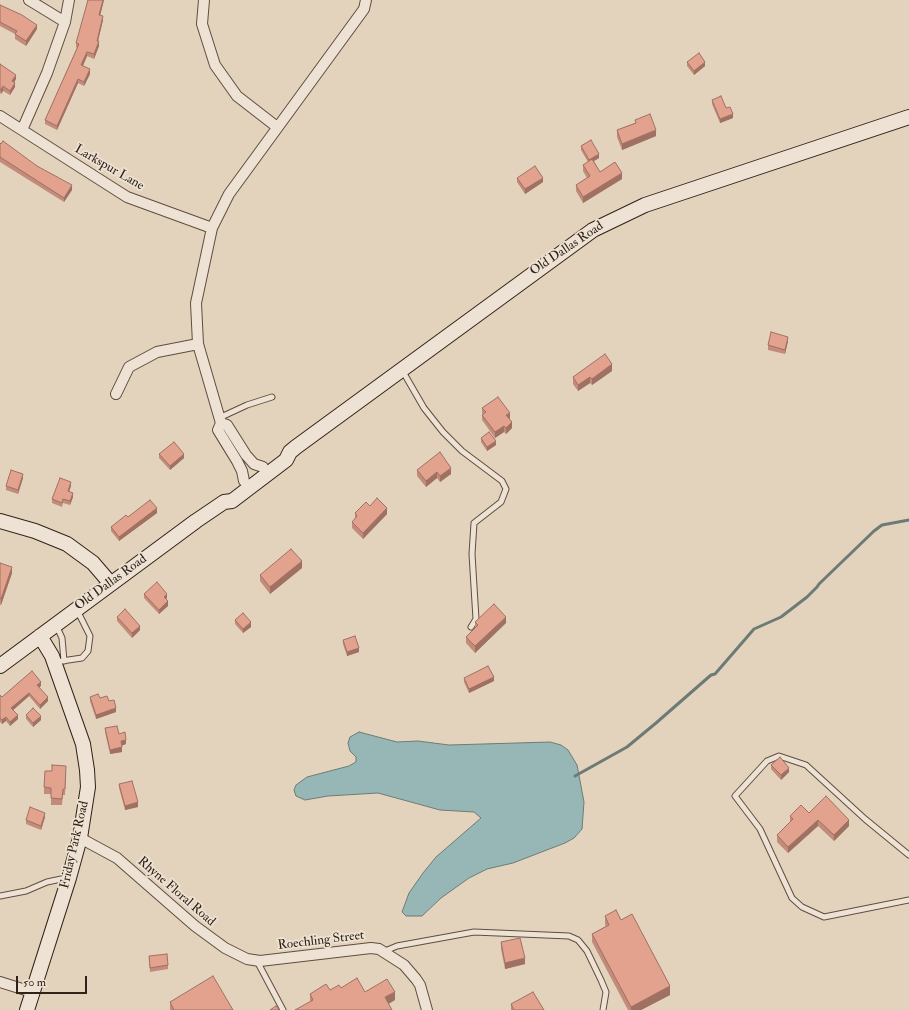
<!DOCTYPE html>
<html>
<head>
<meta charset="utf-8">
<style>
  body { margin:0 }
  #map { position:relative; width:909px; height:1010px; overflow:hidden; background:#e4d3bc; font-family:"IM FELL Double Pica",serif }
  canvas { display:block }
  .scale { position:absolute; left:16px; top:976px; width:71px; height:18px; box-sizing:border-box; border:2px solid #302217; border-top:0; padding-left:5px; font-size:12px; line-height:14px; white-space:nowrap; color:#302217; -webkit-text-stroke:3px #ede2d3; paint-order:stroke }
</style>
</head>
<body>
<div id="map">
<canvas width="909" height="1010"></canvas>
<div class="scale">50 m</div>
</div>
<script>
const c = document.querySelector('canvas').getContext('2d');
c.lineJoin = 'round';
function paint(path, color) { c.fillStyle = color; c.fill(path, 'evenodd'); }
const toPath = rows => new Path2D(rows.map(r => 'M' + r).join(''));
function trace(path, color, width, dash) { c.strokeStyle = color; c.lineWidth = width; c.lineCap = dash ? 'butt' : 'round'; c.setLineDash(dash || []); c.stroke(path); }
function label(font, color, halo, rows, align = 'center') {
  c.font = font + ' "IM FELL Double Pica",serif'; c.lineWidth = 3.5; c.setLineDash([]); c.textBaseline = 'middle'; c.strokeStyle = halo; c.fillStyle = color; for (const [text, x, y, turn = 0] of rows) {
    c.save(); c.translate(x, y); c.rotate((+turn || 0) * Math.PI / 180); c.textAlign = isNaN(turn) ? turn : align; if (halo) c.strokeText(text, 0, 0); c.fillText(text, 0, 0); c.restore();
  }
}
const water = toPath([
  [359,732,397,742,418,741,449,745,550,742,561,745,568,750,577,765,584,802,582,829,574,838,565,843,513,863,487,869,469,878,441,898,422,916,406,916,402,912,409,893,423,873,436,857,481,818,474,812,440,810,378,793,328,796,305,800,296,796,294,790,296,785,307,777,349,766,356,762,356,757,350,751,348,743,350,737,359,732]
]);
const stream = toPath([
  [575,776,627,747,656,723,711,675,715,674,754,629,781,617,807,597,817,587,819,584,874,531,882,525,909,520]
]);
const lane = toPath([
  [402,370,424,408,443,432,462,451,502,481,506,489,501,502,474,523,472,554,476,619,471,627],
  [219,418,247,405,272,397],
  [56,625,62,638,64,661],
  [55,662,82,658,88,651,90,636,77,610],
  [909,855,865,819,806,765,779,756,767,761,735,796,760,829,792,898,802,907,824,917,909,900],
  [0,896,26,891,47,882,66,878],
  [385,951,397,946,474,932,569,936,578,940,587,951,601,980,606,992,603,1010],
  [257,961,283,1010]
]);
const street = toPath([
  [29,0,65,22],
  [204,0,202,24,215,65,237,96,277,127],
  [0,116,127,197,212,228],
  [22,130,47,73,65,22,69,0],
  [116,394,129,367,157,352,198,344],
  [221,423,227,425,246,455,254,464,263,467],
  [244,481,242,471,237,461,218,430,221,423,198,344,196,303,212,228,229,194,364,9,366,0],
  [80,838,117,858,195,926,225,948,247,959,260,961,371,948,379,949,404,965,416,979,420,985,427,1010],
  [0,982,32,992]
]);
const secondary = toPath([
  [0,521,35,531,67,544,93,563,111,584],
  [0,666,196,521,224,502,232,501,286,460,290,452,296,447,593,230,645,205,909,117],
  [27,1010,69,878,80,838,88,787,87,770,83,744,52,656,40,636]
]);
const wall = toPath([
  [104,0,100,15,103,20,98,41,99,46,94,59,87,56,83,66,90,74,84,86,78,83,57,130,45,124,45,120,77,48,76,47,76,43],
  [0,5,37,29,26,46,15,39,15,34,0,26],
  [687,62,705,66,694,75,687,66],
  [0,64,16,79,14,83,15,87,10,95,3,91,1,94,0,93],
  [712,100,726,108,733,118,720,123,712,104],
  [635,120,656,136,622,150,617,137,617,130,635,123],
  [0,143,37,166,72,190,64,202,0,162],
  [581,146,599,158,594,161,600,172,622,179,583,203,576,191,576,185,587,178,583,171,583,165,588,162,581,150],
  [517,178,543,182,525,194,517,182],
  [788,341,785,354,768,350,768,345],
  [612,371,592,385,590,383,578,391,573,384,573,377],
  [482,408,510,418,509,419,512,428,506,434,504,432,495,438,482,420,482,415,483,414,482,413],
  [481,438,496,445,487,451,481,442],
  [159,454,184,458,170,470,159,458],
  [417,470,451,474,440,482,437,478,426,487,417,476],
  [23,478,18,494,6,490,6,486],
  [71,486,69,491,73,497,70,505,63,503,62,507,52,503,52,499],
  [157,513,119,541,111,531,111,527,128,517],
  [355,513,387,514,363,539,352,528,352,522,355,519],
  [0,563,12,573,1,605,0,605],
  [302,568,270,594,260,581,260,575],
  [144,594,167,598,166,599,168,606,159,614,144,598],
  [117,617,140,630,132,638,117,621],
  [235,620,251,627,243,633,235,624],
  [475,622,506,623,475,653,466,643,466,637,475,628],
  [343,640,359,652,347,656,343,644],
  [464,678,494,681,469,693,464,682],
  [41,686,39,687,48,701,40,709,29,696,13,710,18,719,10,726,6,721,2,724,0,722,0,695,2,697],
  [90,697,100,698,109,701,116,712,96,719,90,701],
  [26,715,41,720,33,727,26,719],
  [105,728,119,734,126,744,122,745,122,752,110,754,105,732],
  [771,765,789,772,781,780,771,769],
  [66,772,65,795,63,795,62,805,51,805,51,794,44,794,44,787],
  [119,784,138,807,125,810,119,788],
  [809,813,849,826,834,841,818,826,788,853,777,842,777,835,790,823,790,816],
  [45,817,41,830,26,824,26,820],
  [605,916,621,920,670,995,641,1010,628,1010,592,942,592,934,606,926,605,925],
  [501,942,525,964,505,969,501,949],
  [149,956,168,965,168,969,150,972],
  [330,990,365,992,395,1000,388,1004,310,1001,310,994],
  [170,1002,233,1010,170,1010],
  [511,1004,544,1010,511,1010]
]);
const shadedWall = toPath([
  [103,0,104,0,99,20,99,15],
  [103,16,103,20,97,45,97,41],
  [37,25,37,29,26,46,26,41],
  [99,41,99,46,94,59,94,54],
  [87,52,87,56,81,70,81,65],
  [705,62,705,66,694,75,694,71],
  [90,69,90,74,84,86,84,82],
  [16,75,16,79,12,85,12,81],
  [78,79,78,83,57,130,57,126],
  [15,83,15,87,10,95,10,91],
  [3,86,3,91,1,94,1,90],
  [733,114,733,118,720,123,720,119],
  [656,130,656,136,622,150,622,144],
  [599,154,599,158,589,164,589,160],
  [622,173,622,179,583,203,583,197],
  [543,178,543,182,525,194,525,189],
  [72,185,72,190,64,202,64,198],
  [788,337,788,341,785,354,785,350],
  [612,364,612,371,592,385,592,379],
  [590,377,590,383,578,391,578,385],
  [510,413,510,418,506,421,506,415],
  [512,422,512,428,506,434,506,428],
  [504,426,504,432,495,438,495,432],
  [496,441,496,445,487,451,487,447],
  [184,454,184,458,170,470,170,466],
  [451,468,451,474,440,482,440,476],
  [437,472,437,478,426,487,426,481],
  [23,474,23,478,18,494,18,490],
  [71,482,71,486,68,495,68,491],
  [73,493,73,497,70,505,70,501],
  [157,508,157,513,119,541,119,537],
  [387,508,387,514,363,539,363,533],
  [302,561,302,568,270,594,270,587],
  [12,567,12,573,1,605,1,599],
  [167,594,167,598,164,601,164,597],
  [168,601,168,606,159,614,159,610],
  [506,617,506,623,475,653,475,646],
  [251,622,251,627,243,633,243,629],
  [140,626,140,630,132,638,132,633],
  [359,648,359,652,347,656,347,652],
  [494,677,494,681,469,693,469,689],
  [41,682,41,686,37,689,37,685],
  [29,693,29,696,11,712,11,708],
  [48,697,48,701,40,709,40,705],
  [116,708,116,712,96,719,96,715],
  [18,715,18,719,10,726,10,722],
  [41,716,41,720,33,727,33,723],
  [6,717,6,721,2,724,2,720],
  [126,740,126,744,121,746,121,741],
  [122,747,122,752,110,754,110,750],
  [789,768,789,772,781,780,781,775],
  [138,802,138,807,125,810,125,806],
  [45,813,45,817,41,830,41,826],
  [818,820,818,826,788,853,788,847],
  [849,820,849,826,834,841,834,835],
  [525,958,525,964,505,969,505,963],
  [670,986,670,995,641,1010,631,1010,631,1007],
  [395,992,395,1000,385,1006,385,997]
]);
const building = toPath([
  [88,0,103,0,99,15,103,16,97,41,99,41,94,54,87,52,81,65,90,69,84,82,78,79,57,126,45,120,79,44,76,43,88,0],
  [0,5,22,15,37,25,26,41,15,34,17,31,0,22,0,5],
  [699,53,705,62,694,71,687,62,699,53],
  [0,64,16,75,12,81,15,83,10,91,3,86,1,90,0,89,0,64],
  [721,96,726,108,730,107,733,114,720,119,712,100,721,96],
  [650,114,656,130,622,144,617,130,636,123,635,120,650,114],
  [591,140,599,154,589,160,581,146,591,140],
  [3,141,37,166,72,185,64,198,0,157,0,143,1,144,3,141],
  [592,159,600,172,615,162,622,173,583,197,576,185,590,176,583,165,592,159],
  [535,166,543,178,525,189,517,178,535,166],
  [771,332,788,337,785,350,768,345,771,332],
  [605,354,612,364,592,379,590,377,578,385,573,377,605,354],
  [498,397,510,413,506,415,512,422,506,428,504,426,495,432,482,415,486,412,482,408,498,397],
  [489,432,496,441,487,447,481,438,489,432],
  [174,442,184,454,170,466,159,454,174,442],
  [440,452,451,468,440,476,437,472,426,481,417,470,440,452],
  [11,470,23,474,18,490,6,486,11,470],
  [60,478,71,482,68,491,73,493,70,501,63,499,62,503,52,499,60,478],
  [377,498,387,508,363,533,352,522,357,516,355,513,366,502,370,506,377,498],
  [150,500,157,508,119,537,111,527,126,515,128,517,150,500],
  [291,549,302,561,270,587,260,575,291,549],
  [0,563,12,567,1,599,0,598,0,563],
  [157,582,167,594,164,597,168,601,159,610,144,594,157,582],
  [494,604,506,617,475,646,466,637,478,625,475,622,494,604],
  [125,609,140,626,132,633,117,617,125,609],
  [243,613,251,622,243,629,235,620,243,613],
  [355,636,359,648,347,652,343,640,355,636],
  [488,666,494,677,469,689,464,678,488,666],
  [32,671,41,682,37,685,48,697,40,705,29,693,11,708,18,715,10,722,6,717,2,720,0,718,0,695,2,697,32,671],
  [98,694,100,698,107,696,109,701,114,700,116,708,96,715,90,697,98,694],
  [33,708,41,716,33,723,26,715,33,708],
  [117,726,119,734,125,732,126,740,121,741,122,747,110,750,105,728,117,726],
  [780,757,789,768,781,775,771,765,780,757],
  [52,765,66,766,65,789,63,789,62,799,51,798,51,788,44,787,45,771,52,771,52,765],
  [132,781,138,802,125,806,119,784,132,781],
  [826,796,849,820,834,835,818,820,788,847,777,835,793,819,790,816,801,805,809,813,826,796],
  [30,807,45,813,41,826,26,820,30,807],
  [616,910,621,920,632,914,670,986,631,1007,592,934,609,925,605,916,616,910],
  [520,938,525,958,505,963,501,942,520,938],
  [167,954,168,965,150,968,149,956,167,954],
  [213,976,233,1010,174,1010,170,1002,213,976],
  [357,978,365,992,387,979,395,992,385,997,392,1010,295,1010,313,1000,310,994,326,984,330,990,339,985,341,988,357,978],
  [533,992,544,1010,514,1010,511,1004,533,992],
  [276,1006,279,1010,270,1010,276,1006]
]);
const streetNames = [
  ["Larkspur Lane",109,168,30],
  ["Old Dallas Road",567,249,-34],
  ["Old Dallas Road",111,583,-36],
  ["Friday Park Road",75,845,-77],
  ["Rhyne Floral Road",176,892,41],
  ["Roechling Street",321,941,-7]
];
paint(water, '#96b7b5');
trace(water, '#6d7b76', 1);
trace(stream, '#6d7b76', 3);
trace(lane, '#5d4e40', 7);
trace(street, '#5d4e40', 12);
trace(secondary, '#302217', 16);
trace(lane, '#ede2d3', 5);
trace(street, '#ede2d3', 10);
trace(secondary, '#ede2d3', 14);
paint(wall, '#c28b7a');
paint(shadedWall, '#9e7163');
paint(building, '#e2a28e');
trace(building, '#9e7163', 1);
label('13px', '#302217', '#ede2d3', streetNames);
</script>
</body>
</html>
